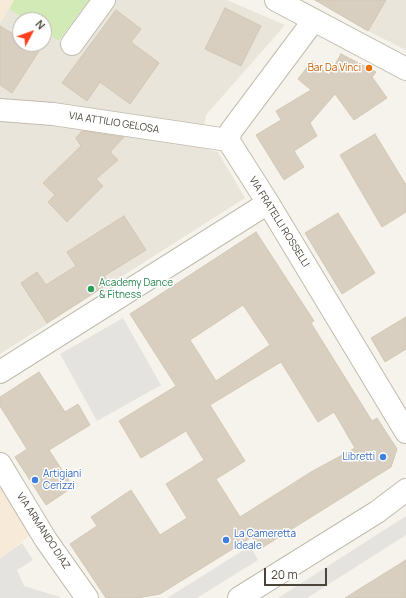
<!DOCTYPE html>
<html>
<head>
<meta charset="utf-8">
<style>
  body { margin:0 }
  #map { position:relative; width:406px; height:598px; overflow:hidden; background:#f6f3ec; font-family:Manrope,sans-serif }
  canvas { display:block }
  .north { position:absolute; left:12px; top:12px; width:40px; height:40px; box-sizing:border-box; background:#fff; border:1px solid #b7b4b0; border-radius:50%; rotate:49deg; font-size:11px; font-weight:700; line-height:16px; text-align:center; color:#4b4439 }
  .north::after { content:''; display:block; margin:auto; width:14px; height:18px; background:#fc3f1d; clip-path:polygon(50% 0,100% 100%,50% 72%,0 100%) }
  .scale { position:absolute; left:264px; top:568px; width:63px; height:18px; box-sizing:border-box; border:2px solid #4b4439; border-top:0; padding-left:5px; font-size:12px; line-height:14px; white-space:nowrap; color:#4b4439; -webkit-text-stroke:3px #fff; paint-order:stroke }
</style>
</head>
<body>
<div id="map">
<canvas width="406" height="598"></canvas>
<div class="north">N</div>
<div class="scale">20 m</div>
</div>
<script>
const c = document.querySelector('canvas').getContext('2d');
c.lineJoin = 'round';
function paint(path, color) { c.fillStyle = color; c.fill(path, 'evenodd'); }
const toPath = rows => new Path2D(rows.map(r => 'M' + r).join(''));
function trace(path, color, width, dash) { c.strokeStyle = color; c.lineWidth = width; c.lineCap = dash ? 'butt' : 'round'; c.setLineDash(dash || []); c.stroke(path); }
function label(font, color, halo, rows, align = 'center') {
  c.font = font + ' Manrope,sans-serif'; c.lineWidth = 3; c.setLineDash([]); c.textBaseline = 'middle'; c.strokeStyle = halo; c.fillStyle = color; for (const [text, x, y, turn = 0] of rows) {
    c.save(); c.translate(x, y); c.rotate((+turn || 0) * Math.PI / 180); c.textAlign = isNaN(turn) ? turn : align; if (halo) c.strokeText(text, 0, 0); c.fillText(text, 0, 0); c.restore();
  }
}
const residential = toPath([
  [113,0,227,0,285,25,206,115,204,126,0,102,0,23,9,9,26,20,20,20,20,44,44,44,44,31,75,51],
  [318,0,406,0,406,50,368,31,317,1],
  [0,117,131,130,218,152,245,198,0,354]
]);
const commercial = toPath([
  [0,0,14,0,0,23],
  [0,485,31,535,0,558]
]);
const green = toPath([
  [14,0,89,0,59,41,44,31,44,20,26,20,9,9]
]);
const parking = toPath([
  [123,318,161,385,97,421,60,354],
  [406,516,406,535,307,598,278,598],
  [22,543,33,560,17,570,24,586,60,597,60,598,0,598,0,558],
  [250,546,258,560,197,598,167,598]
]);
const building = toPath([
  [315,0,386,0,368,31,315,0],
  [225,8,261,26,241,66,205,49,225,8],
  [116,10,141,29,131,42,159,63,130,104,100,82,87,101,62,83,116,10],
  [0,26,20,38,20,44,28,44,39,51,12,93,0,85,0,26],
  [341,54,376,72,372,77,387,98,354,120,335,94,310,123,317,136,294,151,304,167,284,180,256,135,281,120,276,111,311,90,298,79,312,61,329,75,341,54],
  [82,131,124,137,110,152,118,160,96,179,103,186,67,222,48,202,55,195,43,183,81,146,76,138,82,131],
  [375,134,406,185,406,212,382,227,340,155,375,134],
  [338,213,375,273,342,294,305,233,338,213],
  [124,216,146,250,104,276,109,283,47,323,21,283,37,272,46,285,76,266,67,252,124,216],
  [256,232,314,321,311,323,372,421,377,418,397,449,391,467,260,549,252,537,160,594,137,598,106,598,70,544,97,526,91,517,131,490,160,535,187,518,166,484,204,460,186,431,141,458,119,421,176,386,130,314,256,232],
  [243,305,270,345,216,381,190,340,243,305],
  [281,362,318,422,334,412,355,448,311,472,240,517,216,479,245,461,210,405,281,362],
  [406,317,406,349,385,362,371,338,406,317],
  [39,372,65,412,78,404,90,425,49,450,73,487,46,505,15,457,27,449,0,406,0,397,39,372],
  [406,560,406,598,345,598,406,560]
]);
const minor = toPath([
  [276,0,406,69],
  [314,20,231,131,228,140,268,203,406,432],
  [72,44,104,0],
  [0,110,53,114,228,140],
  [0,372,268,203],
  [0,464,46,540,87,598],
  [239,598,377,512,406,490]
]);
const markers = [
  [369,68,4,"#e8710a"],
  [91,289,4,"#2e9e5b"],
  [383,457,4,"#3f7fe0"],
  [35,480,4,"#3f7fe0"],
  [226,540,4,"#3f7fe0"]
];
const foodNames = [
  ["Bar Da Vinci",361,68]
];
const streetNames = [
  ["VIA ATTILIO GELOSA",114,123,9],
  ["VIA FRATELLI ROSSELLI",279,222,58],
  ["VIA ARMANDO DIAZ",43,531,57]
];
const leisureNames = [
  ["Academy Dance",99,283],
  ["& Fitness",99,295]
];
const shopNames = [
  ["Libretti",375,457,"right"],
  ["Artigiani",43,474],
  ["Cerizzi",43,486],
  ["La Cameretta",234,534],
  ["Ideale",234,546]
];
paint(residential, '#eae5da');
paint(commercial, '#f7ead8');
paint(green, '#d2eab5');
paint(parking, '#e5e3e0');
paint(building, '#d8cfc1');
trace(building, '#d3c7b4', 1);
trace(minor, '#c2bbae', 24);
trace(minor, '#fff', 22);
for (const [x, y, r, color] of markers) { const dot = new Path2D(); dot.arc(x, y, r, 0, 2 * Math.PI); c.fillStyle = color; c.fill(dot); trace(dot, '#fff', 1.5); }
label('10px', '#c56008', '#fff', foodNames, 'right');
label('10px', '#4b4439', '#fff', streetNames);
label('10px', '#27864d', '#fff', leisureNames, 'left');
label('10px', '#366cbe', '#fff', shopNames, 'left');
</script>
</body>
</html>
